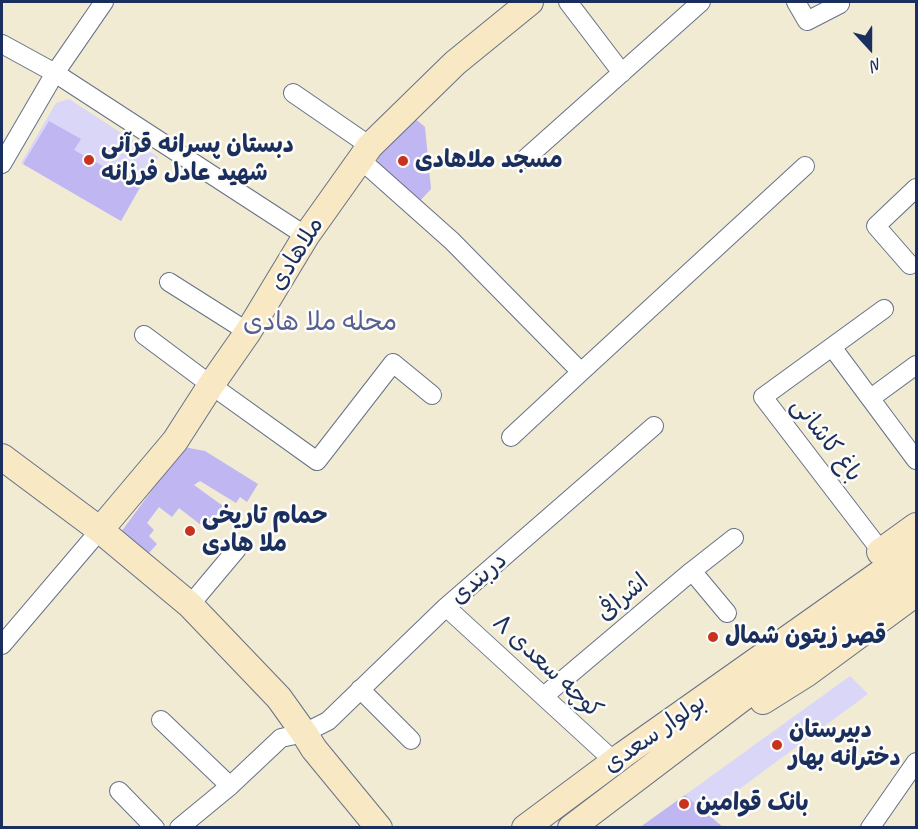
<!DOCTYPE html>
<html>
<head>
<meta charset="utf-8">
<style>
  body { margin:0 }
  #map { position:relative; width:918px; height:829px; overflow:hidden; background:#f1ebd4; font-family:Caveat,sans-serif }
  canvas { display:block }
  .frame { position:absolute; inset:0; border:3px solid #1b2f5e; pointer-events:none }
  .north { position:absolute; left:840px; top:18px; width:60px; height:60px; -webkit-text-stroke:4px #fdfcf7; paint-order:stroke; rotate:159deg; font-size:16px; font-weight:700; line-height:24px; text-align:center; color:#1b2f5e }
  .north::after { content:''; display:block; margin:auto; width:21px; height:27px; background:#1b2f5e; clip-path:polygon(50% 0,100% 100%,50% 72%,0 100%) }
</style>
</head>
<body>
<div id="map">
<canvas width="918" height="829"></canvas>
<div class="frame"></div>
<div class="north">N</div>
</div>
<script>
const c = document.querySelector('canvas').getContext('2d');
c.lineJoin = 'round';
function paint(path, color) { c.fillStyle = color; c.fill(path, 'evenodd'); }
const toPath = rows => new Path2D(rows.map(r => 'M' + r).join(''));
function trace(path, color, width, dash) { c.strokeStyle = color; c.lineWidth = width; c.lineCap = dash ? 'butt' : 'round'; c.setLineDash(dash || []); c.stroke(path); }
function label(font, color, halo, rows, align = 'center') {
  c.font = font + ' Caveat,"Playpen Sans Arabic",sans-serif'; c.lineWidth = 5; c.setLineDash([]); c.textBaseline = 'middle'; c.strokeStyle = halo; c.fillStyle = color; for (const [text, x, y, turn = 0] of rows) {
    c.save(); c.translate(x, y); c.rotate((+turn || 0) * Math.PI / 180); c.textAlign = isNaN(turn) ? turn : align; if (halo) c.strokeText(text, 0, 0); c.fillText(text, 0, 0); c.restore();
  }
}
const built = toPath([
  [69,99,158,157,121,221,21,163,56,103],
  [850,676,868,694,707,813,685,795]
]);
const building = toPath([
  [413,117,425,127,431,189,419,202,377,163,379,155],
  [49,121,81,139,74,150,140,187,121,221,23,164],
  [184,447,205,451,258,484,247,502,240,497,236,503,200,481,194,485,223,506,206,529,179,508,172,517,159,507,147,523,154,530,149,536,157,544,149,553,121,532],
  [685,795,724,828,639,828,657,815]
]);
const street = toPath([
  [568,2,622,73],
  [796,2,807,21,840,4],
  [2,44,55,73,306,236],
  [293,93,370,146],
  [525,159,701,2],
  [361,160,452,241,581,372,805,166],
  [2,164,55,73,104,2],
  [910,265,876,226,916,188],
  [169,282,248,332],
  [144,335,211,385,317,461,393,363,432,395],
  [832,347,916,460],
  [871,398,916,365],
  [511,437,581,372],
  [881,551,763,397,884,309],
  [692,571,727,613],
  [190,605,237,549],
  [446,607,615,762],
  [2,645,100,530],
  [360,689,411,740],
  [544,696,692,571,734,538],
  [161,720,230,786],
  [119,791,155,828],
  [179,828,230,786,281,738,304,733,328,721,446,607,654,426],
  [870,828,916,762]
]);
const secondary = toPath([
  [2,457,100,530,190,605,279,698,304,733,314,749,379,828],
  [100,530,175,441,211,385,248,332,306,236,370,146,455,63,530,2],
  [880,552,916,526],
  [763,701,806,674,916,593],
  [525,828,623,755,916,548],
  [571,828,799,655,916,569]
]);
const markers = [
  [89,160,6,"#c8321e"],
  [403,161,6,"#c8321e"],
  [190,531,6,"#c8321e"],
  [713,637,6,"#c8321e"],
  [777,745,6,"#c8321e"],
  [684,804,6,"#c8321e"]
];
const poiNames = [
  ["دبستان پسرانه قرآنی",101,146],
  ["شهید عادل فرزانه",101,174],
  ["مسجد ملاهادی",415,161],
  ["حمام تاریخی",202,517],
  ["ملا هادی",202,545],
  ["قصر زیتون شمال",725,637],
  ["دبیرستان",789,731],
  ["دخترانه بهار",789,759],
  ["بانک قوامین",696,804]
];
const streetNames = [
  ["ملاهادی",297,254,-58],
  ["باغ کاشانی",826,440,52],
  ["دربندی",479,579,-41],
  ["اشرافی",623,598,-40],
  ["کوچه سعدی ۸",547,667,43],
  ["بولوار سعدی",655,734,-35]
];
const neighbourhoodNames = [
  ["محله ملا هادی",320,323]
];
paint(built, '#d9d6f7');
paint(building, '#bfb6f2');
trace(street, '#667187', 20);
trace(secondary, '#667187', 28);
trace(street, '#fff', 18);
trace(secondary, '#f8e8c3', 26);
for (const [x, y, r, color] of markers) { const dot = new Path2D(); dot.arc(x, y, r, 0, 2 * Math.PI); c.fillStyle = color; c.fill(dot); trace(dot, '#fdfcf7', 2); }
label('bold 24px', '#1b2f5e', '#fdfcf7', poiNames, 'left');
label('24px', '#1b2f5e', '#fdfcf7', streetNames);
label('26px', '#545e92', '#fdfcf7', neighbourhoodNames);
</script>
</body>
</html>
